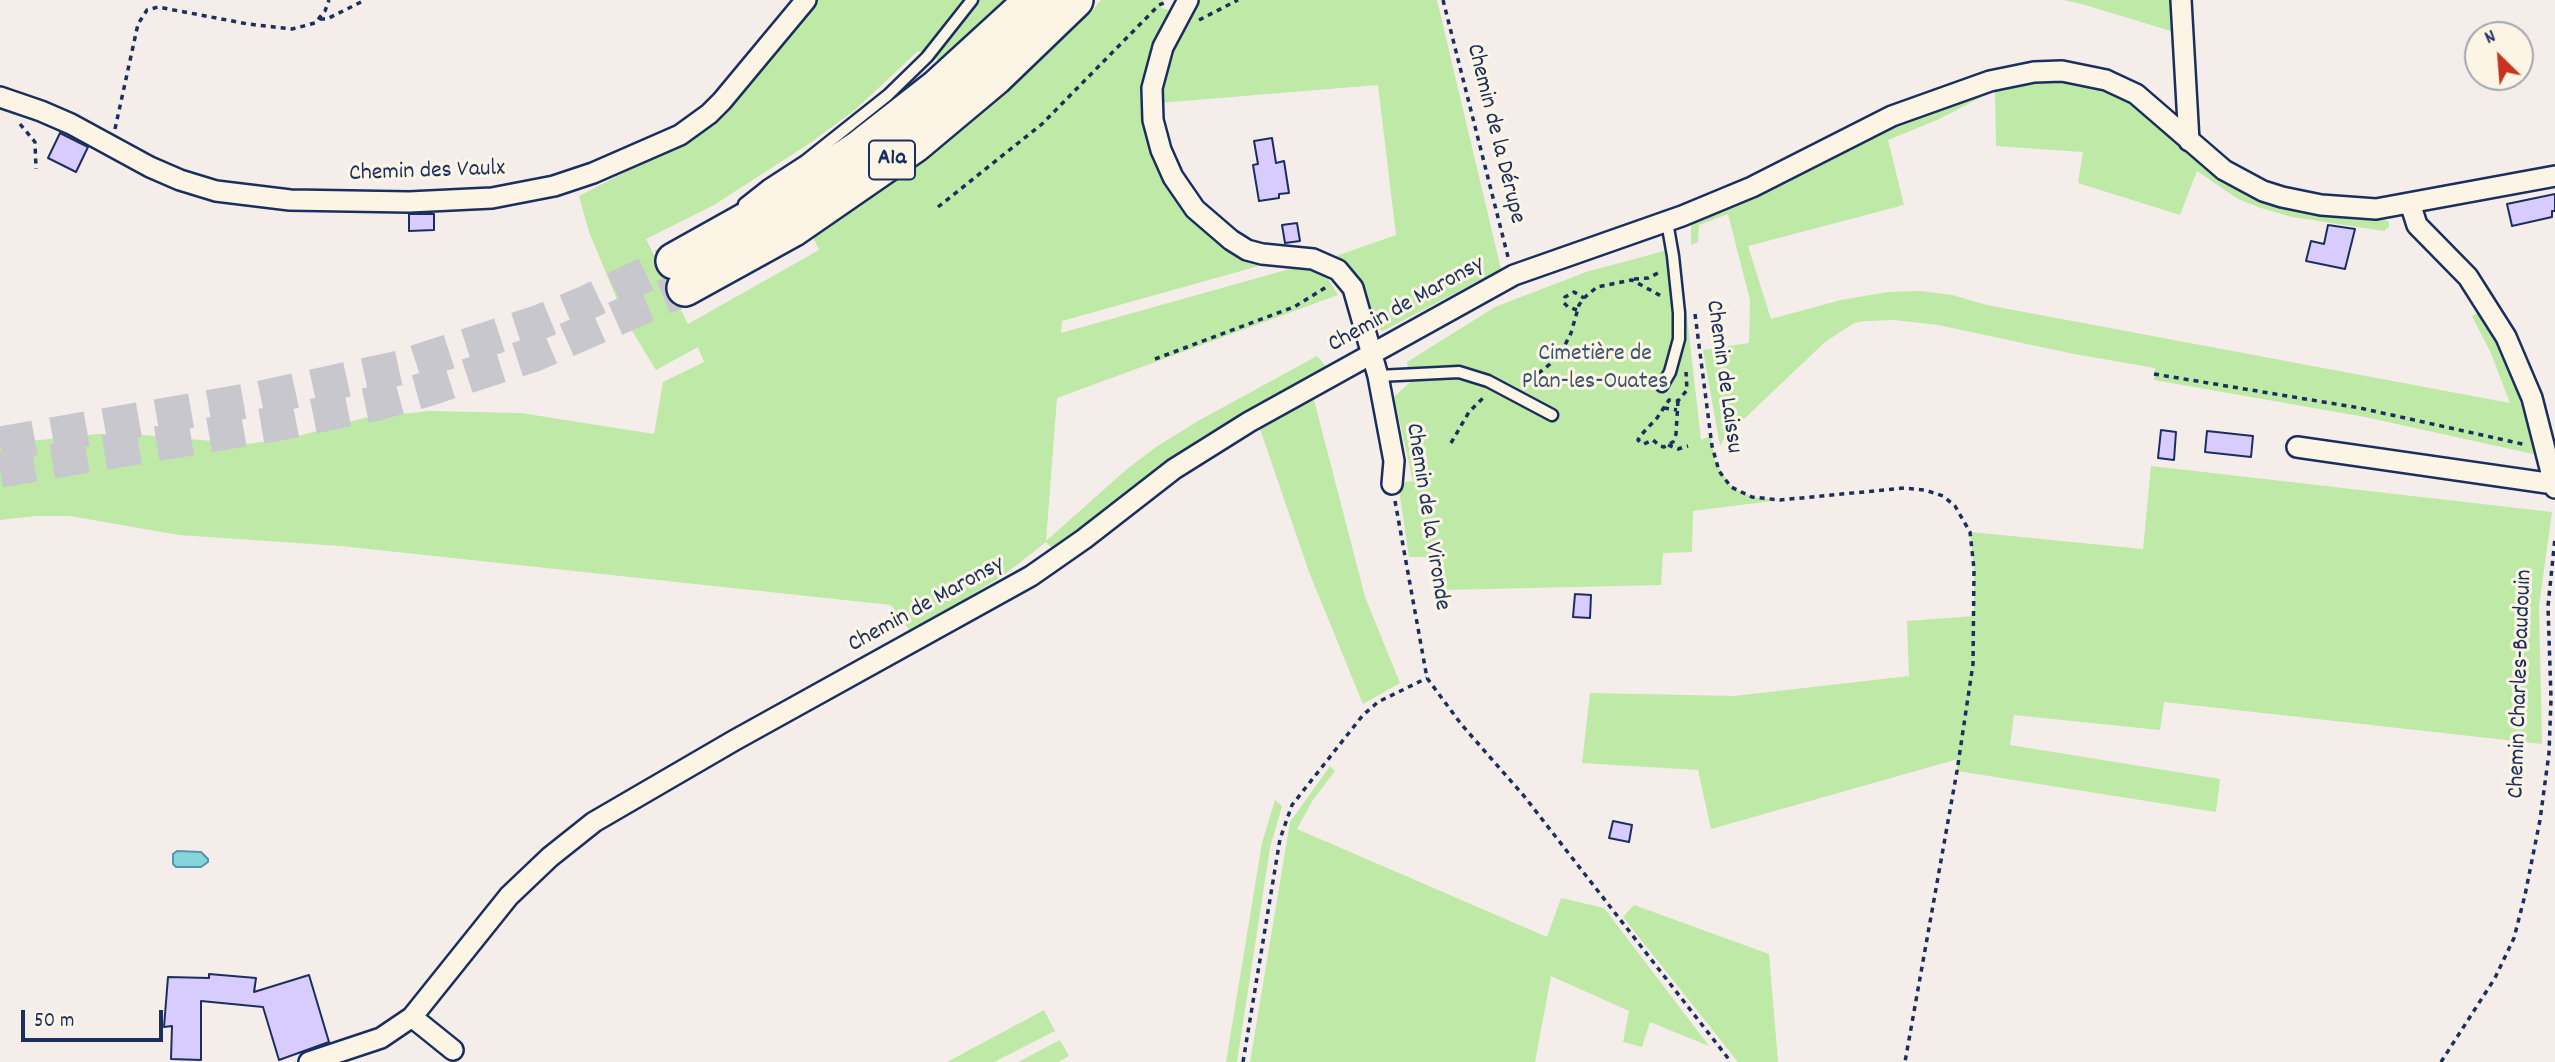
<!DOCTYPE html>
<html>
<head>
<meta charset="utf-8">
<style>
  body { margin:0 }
  #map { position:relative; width:2555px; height:1062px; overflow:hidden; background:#f5edea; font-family:Dekko,sans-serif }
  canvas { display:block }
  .north { position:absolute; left:2464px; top:21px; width:70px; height:70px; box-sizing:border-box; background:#fcf5e5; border:2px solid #a2a6af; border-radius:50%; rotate:335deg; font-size:19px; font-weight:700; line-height:28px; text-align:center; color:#1b2f5e }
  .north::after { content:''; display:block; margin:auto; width:24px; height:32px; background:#c8321e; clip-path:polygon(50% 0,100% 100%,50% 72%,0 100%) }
  .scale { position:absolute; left:21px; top:1010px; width:142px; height:32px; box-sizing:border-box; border:4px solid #1b2f5e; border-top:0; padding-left:9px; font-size:21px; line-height:24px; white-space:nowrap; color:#1b2f5e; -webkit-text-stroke:5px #fcf5e5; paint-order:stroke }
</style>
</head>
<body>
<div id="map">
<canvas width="2555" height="1062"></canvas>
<div class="north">N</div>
<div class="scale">50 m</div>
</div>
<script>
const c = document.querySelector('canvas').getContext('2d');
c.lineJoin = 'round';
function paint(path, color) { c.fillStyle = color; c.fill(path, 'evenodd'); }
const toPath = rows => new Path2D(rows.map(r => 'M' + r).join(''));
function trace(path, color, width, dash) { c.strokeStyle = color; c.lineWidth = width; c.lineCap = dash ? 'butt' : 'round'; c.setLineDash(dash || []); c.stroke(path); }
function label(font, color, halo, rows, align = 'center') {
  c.font = font + ' Dekko,sans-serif'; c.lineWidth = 6; c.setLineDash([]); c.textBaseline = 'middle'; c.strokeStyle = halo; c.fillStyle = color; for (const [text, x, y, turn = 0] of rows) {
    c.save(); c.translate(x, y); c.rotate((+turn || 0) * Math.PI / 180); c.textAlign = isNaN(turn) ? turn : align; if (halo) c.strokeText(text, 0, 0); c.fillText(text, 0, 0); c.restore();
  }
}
const green = toPath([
  [813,0,1010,0,945,63,918,51,855,110,810,143,714,205,646,239,688,324,819,250,812,235,943,143,1091,12,1101,0,1162,0,1161,8,1172,11,1148,61,1141,113,1152,155,1166,184,1186,214,1218,243,1237,257,1266,264,1062,321,1061,333,1304,265,1327,277,1338,295,1057,398,1046,541,1127,469,1156,447,1198,421,1317,356,1326,366,1200,438,1053,549,1046,542,1004,575,911,632,891,605,341,546,179,535,70,516,36,516,0,520,0,444,99,434,143,435,247,444,291,438,364,418,429,411,521,413,654,434,663,382,704,362,698,347,656,370,626,321,589,232,579,196,697,135,738,94],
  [1200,0,1437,0,1501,269,1383,331,1373,326,1351,273,1336,256,1396,235,1378,85,1158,103,1173,39],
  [2064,0,2172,0,2171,31,2085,5],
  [2032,81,2073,81,2093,85,2125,99,2173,139,2327,213,2382,218,2389,222,2389,227,2384,231,2292,217,2261,208,2238,199,2197,171,2180,215,2078,183,2083,152,1996,146,1995,90,1939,119,1888,140,1904,205,1748,246,1771,319,1841,300,1888,292,1920,291,1952,295,1987,305,2510,403,2490,351,2472,316,2484,310,2512,366,2542,456,2365,417,2154,380,2155,368,2074,354,1938,325,1894,320,1865,321,1854,323,1825,342,1725,437,1720,446,1703,350,1749,343,1750,300,1728,214,1699,225,1698,242,1691,245,1691,221,1900,122,1957,101,1996,89],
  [1679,247,1701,440,1711,436,1715,461,1731,487,1752,497,1780,500,1693,511,1692,552,1663,553,1661,585,1443,590,1432,557,1409,557,1398,483,1413,481,1394,397,1410,382,1407,362,1495,307,1586,272],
  [1314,400,1365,597,1400,683,1363,704,1309,572,1259,426],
  [2151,466,2552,512,2539,606,2542,744,2164,702,2160,730,2014,715,2010,745,2220,779,2216,812,1957,771,1958,759,1711,829,1698,770,1582,763,1590,693,1734,696,1909,676,1907,621,1974,616,1974,569,1970,532,2143,549],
  [1330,766,1335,771,1313,800,1297,829,1547,937,1561,898,1604,908,1709,1046,1650,1022,1642,1047,1623,1042,1629,1011,1551,976,1535,1062,1250,1062,1290,822],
  [1275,800,1282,806,1270,848,1237,1062,1226,1062,1262,843],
  [1634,905,1769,954,1778,1062,1738,1062,1623,917],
  [1044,1010,1055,1031,994,1062,947,1062],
  [1060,1040,1069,1056,1058,1062,1018,1062]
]);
const water = toPath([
  [177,851,201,852,208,859,208,862,201,867,176,867,173,864,173,854,177,851]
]);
const building = toPath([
  [60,133,88,147,76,172,48,158,60,133],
  [1272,138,1276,163,1284,161,1289,193,1279,194,1279,198,1259,201,1253,165,1258,164,1254,141,1272,138],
  [2555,194,2555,211,2552,211,2552,217,2512,226,2507,204,2555,194],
  [409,214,434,214,434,230,409,231,409,214],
  [1297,223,1300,241,1285,243,1282,225,1297,223],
  [2328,225,2355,229,2345,269,2306,261,2311,241,2324,244,2328,225],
  [2161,430,2176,432,2174,460,2158,458,2161,430],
  [2207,431,2253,436,2251,457,2205,452,2207,431],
  [1575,594,1591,595,1590,618,1573,617,1575,594],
  [1613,821,1632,825,1629,842,1609,838,1613,821],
  [209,974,256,978,254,992,309,975,329,1042,279,1060,263,1007,201,1001,201,1060,171,1059,172,1026,164,1027,168,977,209,978,209,974]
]);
const highwayTunnel = toPath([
  [0,444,252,400,399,368,540,322,586,303,674,261],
  [0,470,274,424,373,404,424,390,535,354,685,288]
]);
const path = toPath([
  [1443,0,1508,257],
  [320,19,327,19,365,0],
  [1199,20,1238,0],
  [20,124,35,142,36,169],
  [115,129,138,24,147,10,158,7,248,24,292,29,315,23,325,11,329,0],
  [938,207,1042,124,1159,5,1167,2],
  [1634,279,1648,278,1660,272],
  [1577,310,1568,307,1564,303,1565,297,1574,292,1584,298],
  [1695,314,1712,446,1719,471,1731,487,1752,497,1780,500,1905,488,1925,490,1943,496,1955,506,1970,532,1974,569,1973,664,1957,771,1905,1062],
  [1155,359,1294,307,1328,286],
  [2154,374,2360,408,2527,445],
  [1523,386,1550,364,1563,349,1571,333,1579,305,1584,298,1597,287,1632,280,1663,297],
  [1678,401,1676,434,1673,442,1664,447,1660,446,1653,440,1644,444,1640,442,1638,440,1641,435,1657,418,1669,400,1678,401,1687,390,1686,372],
  [1664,408,1677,410],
  [1451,443,1469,412,1485,396],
  [1668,445,1678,449,1688,446],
  [1395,501,1427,678,1461,724,1524,796,1731,1062],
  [1243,1062,1280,839,1292,805,1363,715,1378,702,1427,678],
  [2441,1062,2495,978,2514,938,2525,895,2540,820,2549,753,2551,699,2548,606,2555,538]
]);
const lane = toPath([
  [744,204,768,185,805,161,888,95,927,57,972,0],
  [1378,376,1459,372,1488,381,1552,415],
  [1662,386,1670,372,1679,339,1679,313,1673,256,1667,222]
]);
const street = toPath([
  [1188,0,1163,47,1152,88,1153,120,1161,150,1173,177,1195,209,1231,240,1247,250,1262,254,1313,259,1338,270,1353,288,1378,376,1394,461,1392,484],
  [2181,0,2189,141],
  [0,97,41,111,71,124,150,167,180,180,216,191,290,200,409,202,492,198,554,186,593,173,680,135,709,114,722,101,806,0],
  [2410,203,2417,225,2468,277,2506,337,2532,398,2555,488],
  [2297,447,2554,484],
  [412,1017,453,1050],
  [309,1062,381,1038,412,1017,509,896,550,857,594,822,735,740,1031,576,1084,539,1174,469,1249,422,1514,275,1682,216,1752,187,1892,116,1990,81,2034,72,2062,71,2106,80,2136,94,2224,170,2263,191,2282,197,2321,205,2376,209,2555,176]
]);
const highway = toPath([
  [674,261,776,204,860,148,938,87,1033,0],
  [685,288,792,229,915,144,995,77,1075,0]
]);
const shields = [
  [892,160,46]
];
const shieldNames = [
  ["A1a",892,160]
];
const streetNames = [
  ["Chemin de la Dérupe",1494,134,76],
  ["Chemin des Vaulx",427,173,-2],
  ["Chemin de Maronsy",1407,306,-29],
  ["Chemin de Laissu",1722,377,82],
  ["Chemin de la Vironde",1426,517,81],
  ["Chemin de Maronsy",927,606,-29],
  ["Chemin Charles-Baudouin",2522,684,-88]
];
const parkNames = [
  ["Cimetière de",1595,356],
  ["Plan-les-Ouates",1595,384]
];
paint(green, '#bee9a6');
paint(water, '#84d5dc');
trace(water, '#5a93aa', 2);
paint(building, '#d8cbfe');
trace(building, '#1b2f5e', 2);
trace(highwayTunnel, '#c9c7ce', 35, [35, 18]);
trace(lane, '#1b2f5e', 15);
trace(street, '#1b2f5e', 24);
trace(highway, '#1b2f5e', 40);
trace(path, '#1b2f5e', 3.5, [5, 5]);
trace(lane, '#fcf5e5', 10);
trace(street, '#fcf5e5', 19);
trace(highway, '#fcf5e5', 35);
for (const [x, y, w] of shields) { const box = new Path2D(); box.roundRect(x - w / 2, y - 19.5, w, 39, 5); c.fillStyle = '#fcf5e5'; c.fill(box); trace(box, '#1b2f5e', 2); }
label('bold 23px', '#1b2f5e', null, shieldNames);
label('24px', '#1b2f5e', '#fcf5e5', streetNames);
label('24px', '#3c546c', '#fcf5e5', parkNames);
</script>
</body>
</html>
